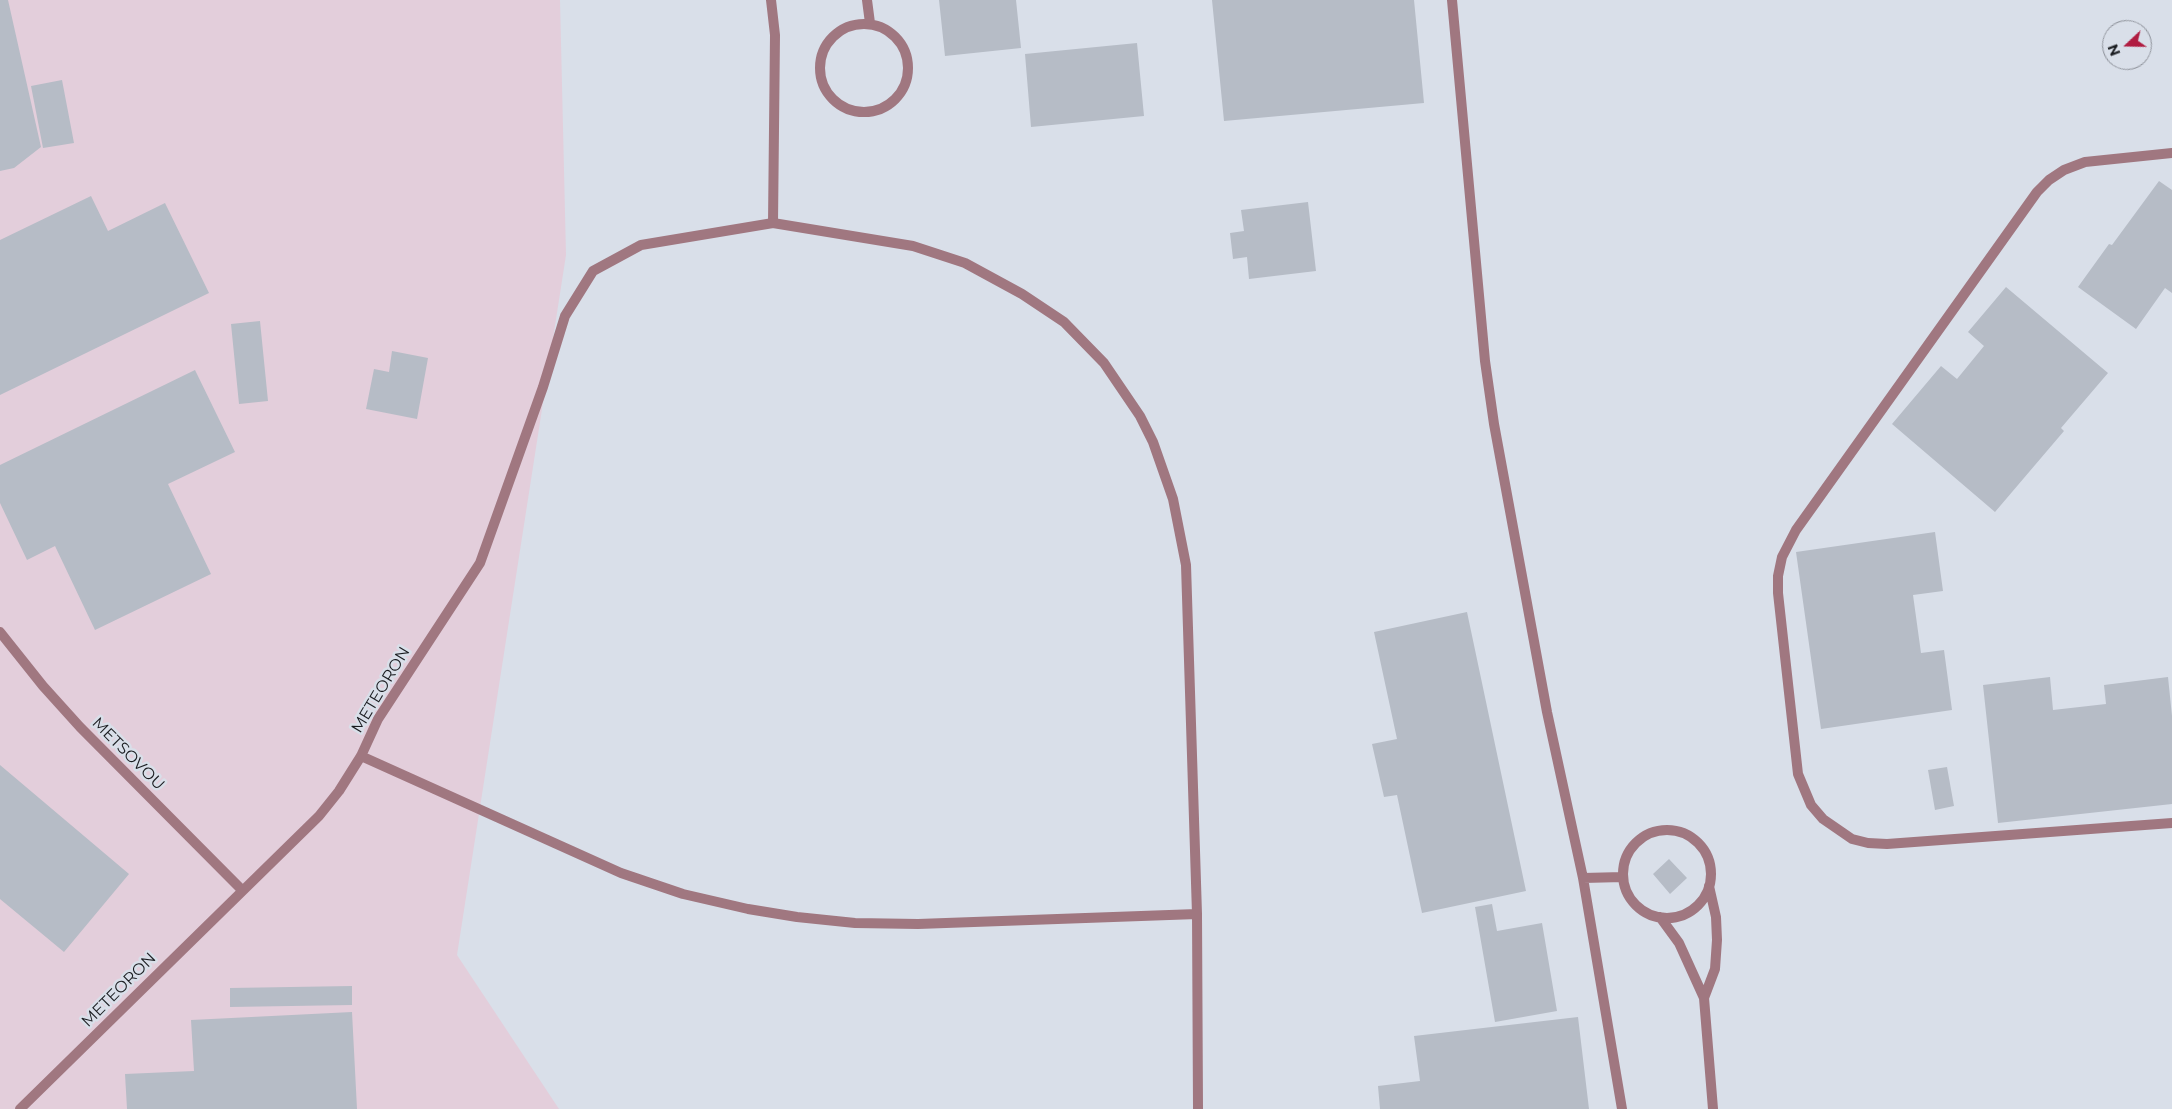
<!DOCTYPE html>
<html>
<head>
<meta charset="utf-8">
<style>
  body { margin:0 }
  #map { position:relative; width:2172px; height:1109px; overflow:hidden; background:#d9dfe9; font-family:Montserrat,sans-serif }
  canvas { display:block }
  .north { position:absolute; left:2102px; top:20px; width:50px; height:50px; box-sizing:border-box; background:#d9dfe9; border:1px solid #8d9199; border-radius:50%; rotate:249deg; font-size:14px; font-weight:700; line-height:20px; text-align:center; color:#1a1c20 }
  .north::after { content:''; display:block; margin:auto; width:18px; height:22px; background:#b01c41; clip-path:polygon(50% 0,100% 100%,50% 72%,0 100%) }
</style>
</head>
<body>
<div id="map">
<canvas width="2172" height="1109"></canvas>
<div class="north">N</div>
</div>
<script>
const c = document.querySelector('canvas').getContext('2d');
c.lineJoin = 'round';
function paint(path, color) { c.fillStyle = color; c.fill(path, 'evenodd'); }
const toPath = rows => new Path2D(rows.map(r => 'M' + r).join(''));
function trace(path, color, width, dash) { c.strokeStyle = color; c.lineWidth = width; c.lineCap = dash ? 'butt' : 'round'; c.setLineDash(dash || []); c.stroke(path); }
function label(font, color, halo, rows, align = 'center') {
  c.font = font + ' Montserrat,sans-serif'; c.lineWidth = 5; c.setLineDash([]); c.textBaseline = 'middle'; c.strokeStyle = halo; c.fillStyle = color; for (const [text, x, y, turn = 0] of rows) {
    c.save(); c.translate(x, y); c.rotate((+turn || 0) * Math.PI / 180); c.textAlign = isNaN(turn) ? turn : align; if (halo) c.strokeText(text, 0, 0); c.fillText(text, 0, 0); c.restore();
  }
}
const industrial = toPath([
  [0,0,560,0,566,255,457,955,559,1109,0,1109]
]);
const building = toPath([
  [0,0,8,0,41,147,14,168,0,171],
  [939,0,1016,0,1021,48,945,56],
  [1212,0,1414,0,1424,103,1224,121],
  [1137,43,1144,116,1031,127,1025,54],
  [62,80,74,143,43,148,31,86],
  [2159,181,2172,190,2172,293,2165,288,2136,329,2078,287,2109,244,2112,245],
  [91,196,108,231,165,203,209,293,0,395,0,240],
  [1308,202,1316,271,1249,279,1247,257,1233,259,1230,233,1244,231,1241,210],
  [2006,287,2108,373,2061,428,2064,431,1995,512,1892,424,1941,366,1957,379,1984,346,1968,332],
  [260,321,268,401,239,404,231,324],
  [392,351,428,358,417,419,366,409,374,369,389,372],
  [195,370,235,452,168,484,211,574,95,630,55,546,27,560,0,503,0,465],
  [1935,532,1943,591,1913,595,1921,653,1944,650,1952,710,1821,729,1796,552],
  [1467,612,1526,891,1422,913,1397,795,1384,797,1372,744,1397,739,1374,632],
  [2050,677,2053,710,2106,704,2104,685,2168,677,2172,716,2172,804,1998,823,1983,685],
  [0,765,129,874,64,952,0,899],
  [1947,767,1954,806,1935,810,1928,770],
  [1669,859,1687,878,1670,894,1653,874],
  [1492,904,1497,931,1542,923,1557,1011,1495,1022,1475,907],
  [352,986,352,1005,230,1007,230,988],
  [352,1012,357,1109,127,1109,125,1074,194,1071,191,1020],
  [1578,1017,1589,1109,1380,1109,1378,1086,1420,1081,1414,1036]
]);
const lane = toPath([
  [771,0,775,35,773,223]
]);
const street = toPath([
  [867,0,870,23],
  [1452,0,1485,361,1494,424,1547,712,1583,878,1622,1109],
  '820 68a44 44 0 1 1 88 0a44 44 0 1 1-88 0Z',
  [2172,153,2085,162,2064,170,2049,180,2037,192,1796,530,1782,557,1778,576,1778,593,1798,774,1811,805,1823,819,1852,839,1868,843,1887,844,2172,823],
  [0,632,43,686,80,727,242,890],
  [361,756,621,873,683,894,748,909,797,917,855,923,918,924,1197,914],
  '1623 874a44 44 0 1 1 88 0a44 44 0 1 1-88 0Z',
  [1583,878,1623,877],
  [1660,917,1679,943,1704,998,1713,1109],
  [1704,998,1715,969,1717,940,1716,917,1709,886],
  [20,1109,319,816,339,791,361,756,378,719,480,563,543,387,565,316,593,271,641,245,773,223,913,246,965,263,1022,294,1064,322,1104,363,1140,416,1153,442,1173,499,1186,565,1197,914,1198,1109]
]);
const streetNames = [
  ["METEORON",381,690,-59],
  ["METSOVOU",128,754,45],
  ["METEORON",119,990,-45]
];
paint(industrial, '#e3cedb');
paint(building, '#b6bcc6');
trace(lane, '#a07780', 10);
trace(street, '#a07780', 10);
label('16px', '#1a1c20', '#d9dfe9', streetNames);
</script>
</body>
</html>
